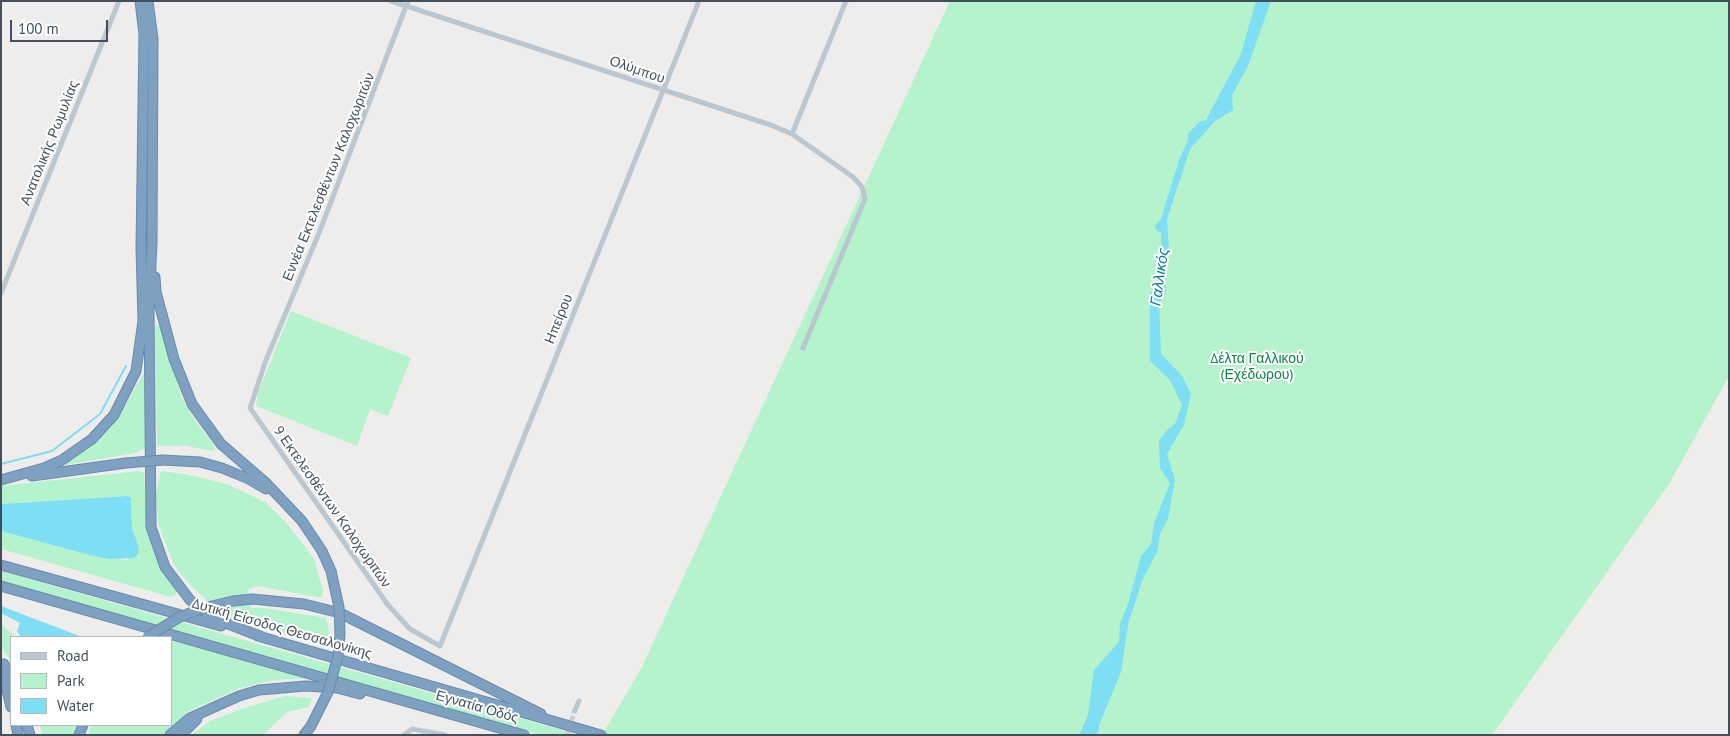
<!DOCTYPE html>
<html>
<head>
<meta charset="utf-8">
<style>
  body { margin:0 }
  #map { position:relative; width:1730px; height:736px; overflow:hidden; background:#efecec; font-family:"PT Sans",sans-serif }
  canvas { display:block }
  .frame { position:absolute; inset:0; border:2px solid #43505b; pointer-events:none }
  .legend { position:absolute; left:10px; top:636px; width:162px; height:90px; box-sizing:border-box; background:#fff; border:1px solid #b4b9bd; margin:0; padding:6px 9px; list-style:none; font-size:15px; color:#43505b }
  .legend li { display:flex; align-items:center; gap:10px; height:25px }
  .legend b { width:25px; border:1px solid #b4b9bd }
  .scale { position:absolute; left:10px; top:20px; width:98px; height:22px; box-sizing:border-box; border:2px solid #43505b; border-top:0; padding-left:6px; font-size:15px; line-height:18px; white-space:nowrap; color:#43505b; -webkit-text-stroke:4px #fff; paint-order:stroke }
</style>
</head>
<body>
<div id="map">
<canvas width="1730" height="736"></canvas>
<div class="frame"></div>
<ul class="legend">
<li><b style="height:6px;background:#bbc7d0"></b>Road</li>
<li><b style="height:14px;background:#b4f3cb"></b>Park</li>
<li><b style="height:14px;background:#7ddef4"></b>Water</li>
</ul>
<div class="scale">100 m</div>
</div>
<script>
const c = document.querySelector('canvas').getContext('2d');
c.lineJoin = 'round';
function paint(path, color) { c.fillStyle = color; c.fill(path, 'evenodd'); }
const toPath = rows => new Path2D(rows.map(r => 'M' + r).join(''));
function trace(path, color, width, dash) { c.strokeStyle = color; c.lineWidth = width; c.lineCap = dash ? 'butt' : 'round'; c.setLineDash(dash || []); c.stroke(path); }
function label(font, color, halo, rows, align = 'center') {
  c.font = font + ' "PT Sans",sans-serif'; c.lineWidth = 4; c.setLineDash([]); c.textBaseline = 'middle'; c.strokeStyle = halo; c.fillStyle = color; for (const [text, x, y, turn = 0] of rows) {
    c.save(); c.translate(x, y); c.rotate((+turn || 0) * Math.PI / 180); c.textAlign = isNaN(turn) ? turn : align; if (halo) c.strokeText(text, 0, 0); c.fillText(text, 0, 0); c.restore();
  }
}
const green = toPath([
  [950,1,1729,1,1729,376,1669,484,1492,735,602,735,641,669],
  [291,311,411,358,388,416,370,409,357,446,256,406,258,393],
  [158,325,161,327,182,399,195,420,213,444,215,451,185,446,157,446,155,327],
  [143,374,147,376,146,446,143,449,135,453,66,465,64,463,91,444,108,429,121,413],
  [139,471,144,473,147,526,152,547,177,592,176,595,171,597,1,549,1,531,93,556,127,560,139,548,132,528,131,498,128,496,1,504,1,486],
  [161,471,184,474,227,484,265,502,285,521,314,559,323,591,322,598,258,586,248,590,251,608,264,608,326,618,329,630,327,644,239,621,222,614,189,584,174,565,158,523,156,495],
  [1,571,480,707,579,735,540,735,226,646,1,581],
  [1,624,16,637,11,637,11,662,1,646],
  [171,641,316,678,273,680,240,688,189,711,163,735,88,735,91,725,171,725],
  [285,696,312,698,309,707,287,712,263,735,191,735,210,721,245,708],
  [40,725,78,725,75,735,42,735]
]);
const water = toPath([
  [1256,1,1271,1,1248,66,1232,95,1233,110,1215,121,1190,149,1167,219,1169,251,1166,261,1166,291,1159,303,1161,354,1182,376,1191,394,1184,425,1167,454,1175,480,1168,518,1160,534,1157,552,1142,581,1128,625,1121,672,1099,725,1099,730,1096,735,1079,735,1088,715,1094,670,1119,642,1120,624,1129,601,1141,556,1151,544,1154,524,1170,483,1160,468,1159,441,1166,431,1175,424,1182,405,1170,380,1150,361,1150,293,1157,288,1158,270,1162,257,1161,232,1157,231,1155,226,1161,219,1179,160,1188,140,1188,134,1199,122,1206,120,1241,54],
  [128,496,131,498,132,528,139,548,138,554,134,558,110,559,93,556,1,531,1,504],
  [1,606,82,637,21,637,17,631,20,623,1,613]
]);
const stream = toPath([
  [1,464,52,451,100,414,126,366]
]);
const minorTunnel = toPath([
  [567,735,575,710]
]);
const minor = toPath([
  [391,1,771,125,792,134,853,177,862,187,865,199,803,348],
  [408,1,319,233,266,360,250,408,388,605,410,629,440,646,699,1],
  [792,134,846,1],
  [1,293,119,1],
  [575,710,579,701],
  [404,735,412,729,445,735]
]);
const motorway = toPath([
  [148,1,153,39,152,242,149,308,151,527,165,567,190,600,213,618,262,637],
  [155,277,156,292,174,359,192,404,221,444,266,483,302,521,322,551,331,571],
  [163,460,200,462,222,468,249,479,266,489],
  [32,476,126,463],
  [1,480,44,468,62,460,92,439,114,415,136,371,143,321,141,248,144,34,140,1],
  [1,565,221,626],
  [1,586,524,735],
  [252,599,304,604,340,613,541,714],
  [258,636,601,735],
  [4,664,11,677],
  [1,665,11,707],
  [16,725,18,735],
  [27,725,30,735],
  [79,735,83,725],
  [170,735,190,718,239,696,259,690,306,686,337,688,360,694],
  [181,735,197,719],
  [304,735,311,726]
]);
const motorwayBridge = toPath([
  [126,463,163,460],
  [147,637,178,618,199,609,233,601,252,599],
  [311,726,328,692,338,656,340,635,339,607,331,571]
]);
const streetNames = [
  ["Ολύμπου",637,70,19],
  ["Ανατολικής Ρωμυλίας",50,143,-68],
  ["Εννέα Εκτελεσθέντων Καλοχωριτών",329,177,-68],
  ["Ηπείρου",559,319,-68],
  ["9 Εκτελεσθέντων Καλοχωριτών",332,507,55],
  ["Δυτική Είσοδος Θεσσαλονίκης",282,629,16],
  ["Εγνατία Οδός",477,707,16]
];
const parkNames = [
  ["Δέλτα Γαλλικού",1257,359],
  ["(Εχέδωρου)",1257,375]
];
const waterNames = [
  ["Γαλλικός",1160,277,-82]
];
paint(green, '#b4f3cb');
paint(water, '#7ddef4');
trace(stream, '#7ddef4', 2);
trace(minorTunnel, '#cdcdcf', 5, [5, 2.5]);
trace(motorway, '#698bad', 11);
trace(minor, '#bbc7d0', 5);
trace(motorway, '#7ea0c1', 9);
trace(motorwayBridge, '#698bad', 11, []);
trace(motorwayBridge, '#7ea0c1', 9);
label('14px', '#43505b', '#fff', streetNames);
label('14px', '#0d8345', '#fff', parkNames);
label('italic 15px', '#037d99', '#fff', waterNames);
</script>
</body>
</html>
